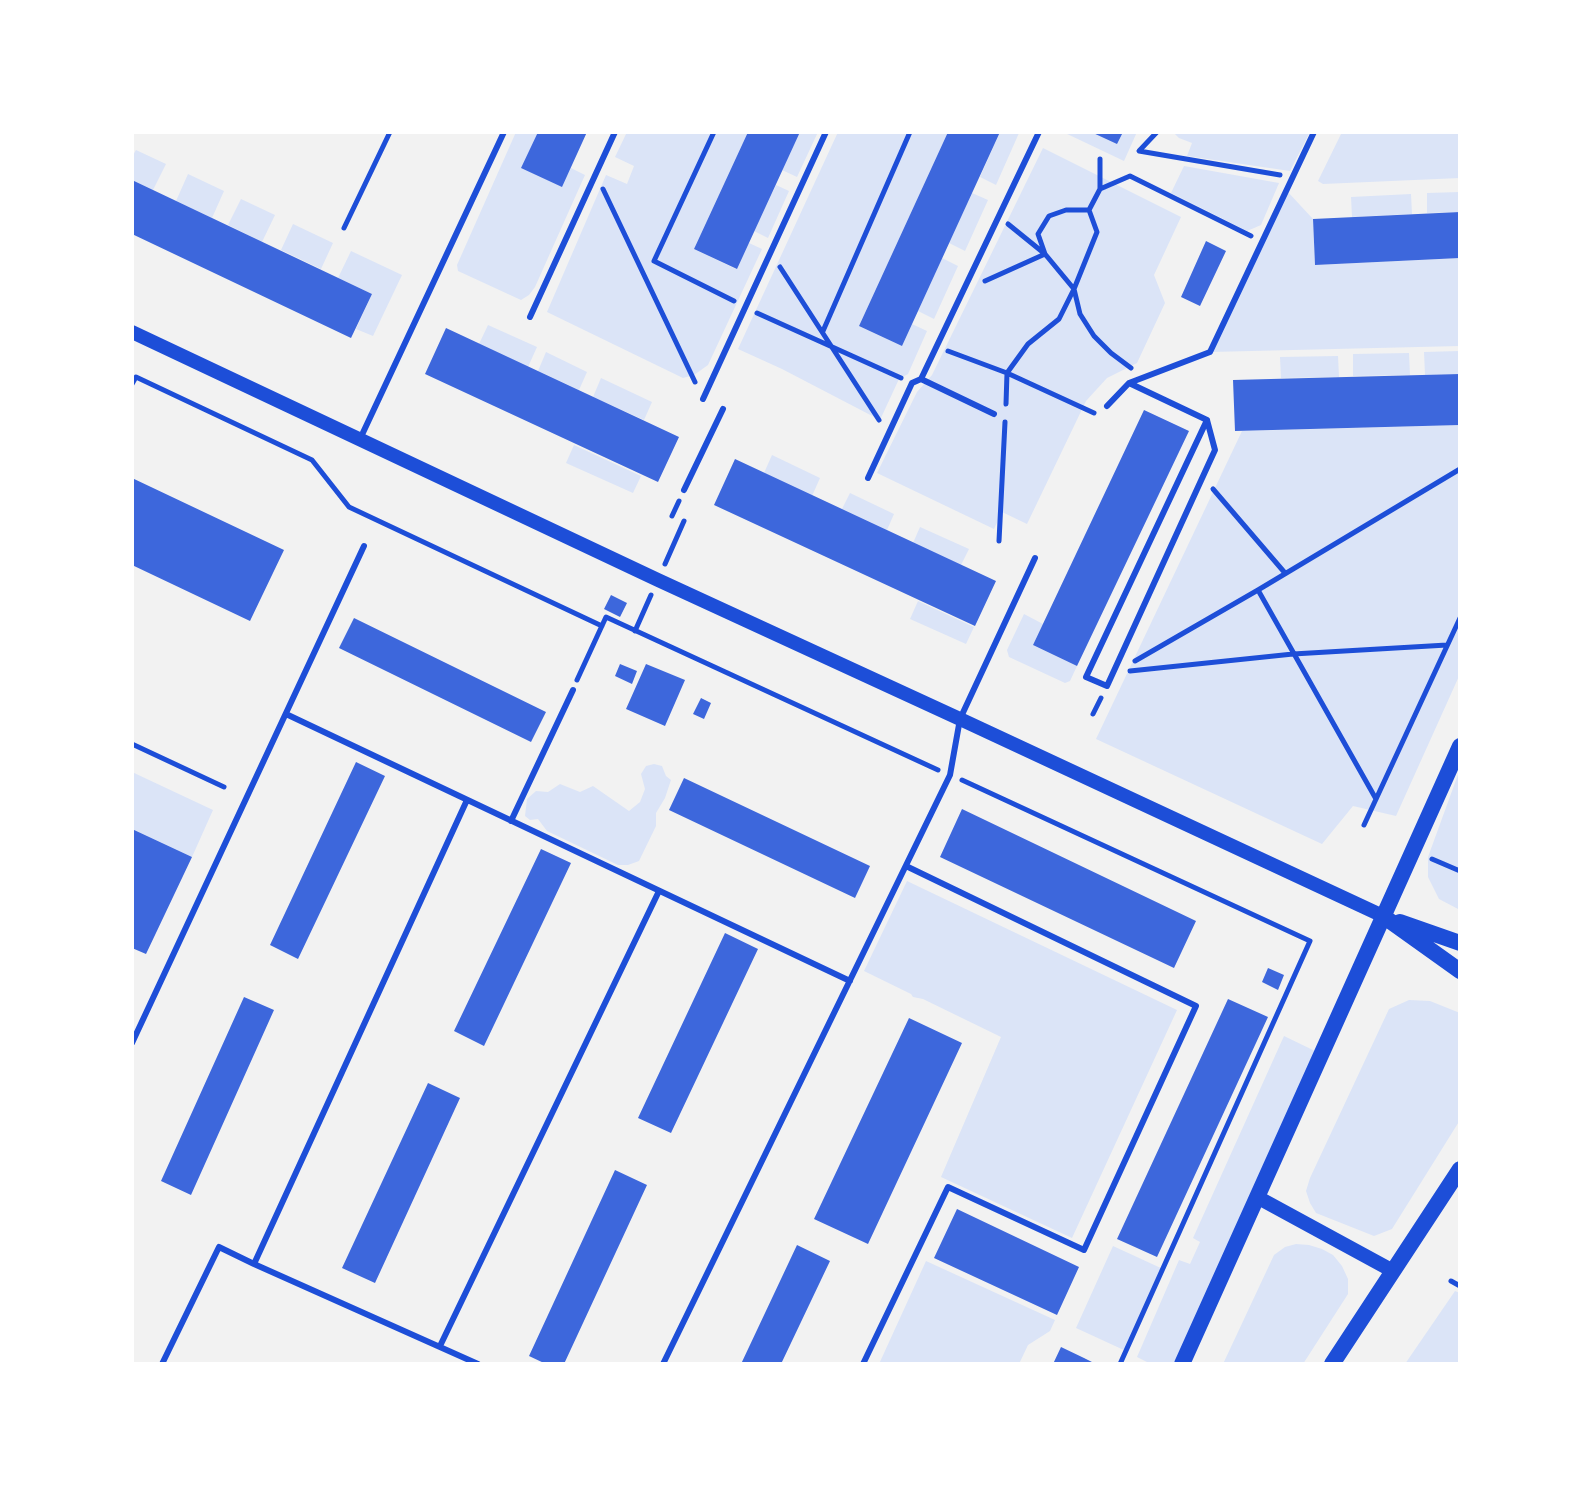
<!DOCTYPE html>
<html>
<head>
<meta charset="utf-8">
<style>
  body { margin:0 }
  #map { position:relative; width:1592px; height:1496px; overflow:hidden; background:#f2f2f2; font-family:"Alegreya Sans",sans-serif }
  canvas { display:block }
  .frame { position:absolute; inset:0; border:134px solid #fff; pointer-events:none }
</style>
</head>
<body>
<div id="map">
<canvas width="1592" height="1496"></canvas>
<div class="frame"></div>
</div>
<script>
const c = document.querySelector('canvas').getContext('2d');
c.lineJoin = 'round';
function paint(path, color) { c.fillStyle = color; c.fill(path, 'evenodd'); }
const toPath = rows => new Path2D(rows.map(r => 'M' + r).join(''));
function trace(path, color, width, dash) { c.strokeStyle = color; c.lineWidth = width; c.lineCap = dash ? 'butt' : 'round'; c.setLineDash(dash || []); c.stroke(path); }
const green = toPath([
  [516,132,538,132,522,168,561,186,571,168,585,175,535,287,529,295,521,300,458,271,457,265],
  [627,132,748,132,694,249,736,269,749,243,762,249,708,365,694,375,683,378,547,312,606,175,627,184,634,166,615,157],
  [800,132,818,132,797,177,782,170],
  [838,132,948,132,859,326,902,346,912,324,927,331,908,374,899,379,880,420,782,369,738,349],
  [1000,132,1019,133,996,185,980,177],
  [1063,132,1137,132,1124,161],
  [1173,132,1310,132,1290,171,1187,156,1192,143,1179,138],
  [1342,132,1460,132,1460,178,1323,184,1318,181],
  [1043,148,1181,217,1154,275,1165,303,1137,363,1107,378,1086,401,1027,524,1002,512,994,529,877,473,917,392,932,375],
  [136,150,166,164,153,190,132,180,132,157],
  [1184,166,1279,183,1261,225,1247,231,1171,193],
  [188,174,224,191,212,218,176,201],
  [776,185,789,191,768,238,754,231],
  [1287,191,1313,219,1315,265,1460,258,1460,346,1210,352],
  [1460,192,1460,212,1427,213,1427,193],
  [972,193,988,200,965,251,949,243],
  [1411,194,1412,214,1352,217,1351,197],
  [241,199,275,215,262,242,228,225],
  [293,224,333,243,321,269,281,250],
  [351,251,402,275,373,336,356,329,372,294,338,278],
  [942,258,958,266,934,319,918,311],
  [488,325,537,347,528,367,479,344],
  [1460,351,1460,374,1425,375,1424,352],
  [546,352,587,372,579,390,538,371],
  [1409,353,1410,375,1353,376,1353,354],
  [1338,356,1339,377,1281,378,1280,357],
  [601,378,652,402,644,420,593,397],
  [1460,425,1460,674,1396,816,1353,806,1322,844,1096,739,1242,431],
  [574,445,641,476,633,493,566,463],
  [772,455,820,478,812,496,764,473],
  [850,493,894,514,887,530,842,509],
  [920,527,969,549,961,565,913,543],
  [918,601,974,627,966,644,910,619],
  [1024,614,1043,624,1033,645,1077,666,1070,681,1065,683,1009,657,1007,650],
  [654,764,662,766,666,776,671,780,665,798,656,813,656,826,639,861,628,865,618,865,547,831,538,819,530,820,525,816,527,799,536,791,548,792,560,784,580,792,593,786,629,811,640,802,645,789,641,774,646,766],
  [1460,769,1460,910,1439,899,1428,877,1428,857],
  [132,772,213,810,192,857,132,829],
  [907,881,1177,1010,1072,1238,941,1177,1001,1037,923,999,913,997,911,994,864,971],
  [1409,1000,1430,1001,1460,1013,1460,1120,1392,1229,1374,1236,1316,1213,1310,1203,1306,1191,1310,1178,1389,1009],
  [1284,1036,1315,1051,1176,1364,1151,1364,1137,1357,1179,1260,1190,1264,1200,1242,1193,1238],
  [1296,1244,1309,1245,1322,1249,1333,1255,1342,1266,1348,1279,1348,1294,1303,1364,1223,1364,1274,1255,1285,1247],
  [1113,1246,1163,1269,1126,1351,1076,1328],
  [926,1261,1055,1320,1050,1331,1028,1345,1019,1364,879,1364],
  [1455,1291,1460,1293,1460,1364,1405,1364]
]);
const building = toPath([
  [538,132,587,132,562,187,521,168],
  [748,132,800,132,737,269,694,249],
  [948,132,1000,132,902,346,859,326],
  [1091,132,1123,132,1117,144],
  [132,180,372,294,351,338,132,234],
  [1460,212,1460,258,1315,265,1313,219],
  [1206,241,1226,251,1200,306,1181,297],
  [446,328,679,437,658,482,425,374],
  [1460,374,1460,425,1235,431,1233,380],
  [1144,410,1189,431,1077,666,1033,645],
  [735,459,996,581,975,626,714,505],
  [132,478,284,550,250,621,132,565],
  [611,595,627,603,620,617,604,609],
  [354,618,546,712,531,742,339,648],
  [620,664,637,671,632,684,615,676],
  [646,664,685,680,665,726,626,709],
  [701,698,711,703,704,719,693,714],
  [356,762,385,776,298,959,270,945],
  [684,778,870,866,855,898,669,810],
  [962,809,1196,921,1174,968,940,857],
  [132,829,192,857,146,954,132,948],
  [541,849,571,863,484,1046,454,1031],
  [725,933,758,949,671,1133,638,1118],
  [1268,968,1284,975,1278,990,1262,982],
  [244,997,274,1010,191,1195,161,1181],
  [1228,999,1268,1017,1157,1257,1117,1239],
  [909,1018,962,1043,868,1244,814,1219],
  [428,1083,460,1098,375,1283,342,1268],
  [615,1170,647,1185,564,1364,546,1364,529,1356],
  [957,1209,1079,1267,1057,1315,934,1258],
  [797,1245,830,1261,781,1364,741,1364],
  [1061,1347,1084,1358,1096,1364,1053,1364]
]);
const path = toPath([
  [714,132,654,261,734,301],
  [1157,132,1139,151,1280,175],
  [603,189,695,382],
  [1100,189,1130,176,1251,236],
  [1008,224,1045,254,1074,289,1080,314,1094,336,1111,353,1131,368],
  [344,228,390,132],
  [780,267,879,420],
  [985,281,1045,254,1038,234,1049,216,1066,210,1089,210,1100,189,1100,159],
  [757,313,901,378],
  [823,331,910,132],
  [948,351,1007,373,1094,413],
  [132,384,136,377,312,460,349,507,602,626],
  [1006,404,1007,373,1028,344,1059,319,1074,289,1097,232,1089,210],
  [1213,489,1285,573],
  [672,516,679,501],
  [999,541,1005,422],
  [665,564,684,521],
  [1258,590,1376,799],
  [635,631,651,595],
  [1135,661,1258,590,1460,469],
  [1130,671,1293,654,1447,645],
  [577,680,606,617,938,770],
  [1093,714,1101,698],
  [132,744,224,787],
  [962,780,1310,941,1120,1364],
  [1364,825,1460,618],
  [1432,859,1460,871],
  [1451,1281,1460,1286]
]);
const service = toPath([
  [530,317,615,132],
  [1129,383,1207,420,1086,677,1107,686,1215,450,1207,420],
  [703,399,826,132],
  [1107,406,1129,383,1210,352,1314,132],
  [994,414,921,379,1039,132],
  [360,439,504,132],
  [868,478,912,383,921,379],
  [684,490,723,409],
  [286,714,850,981],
  [511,821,573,690],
  [132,1043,364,546],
  [254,1264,467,800],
  [440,1346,659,891],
  [162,1364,219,1247,254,1264,478,1364],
  [663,1364,950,775,960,719,1035,558],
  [863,1364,948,1187,1084,1250,1196,1006,906,866]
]);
const tertiary = toPath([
  [132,332,658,580,960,719,1383,916],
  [1257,1197,1393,1271]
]);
const secondary = toPath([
  [1383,916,1460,971],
  [1400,922,1460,943],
  [1182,1364,1460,746],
  [1332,1364,1460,1169]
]);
paint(green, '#dbe4f7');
paint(building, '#3d67dc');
trace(path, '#1d4ed8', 5);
trace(service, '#1d4ed8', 6);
trace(tertiary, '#1d4ed8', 14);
trace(secondary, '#1d4ed8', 16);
</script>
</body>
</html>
